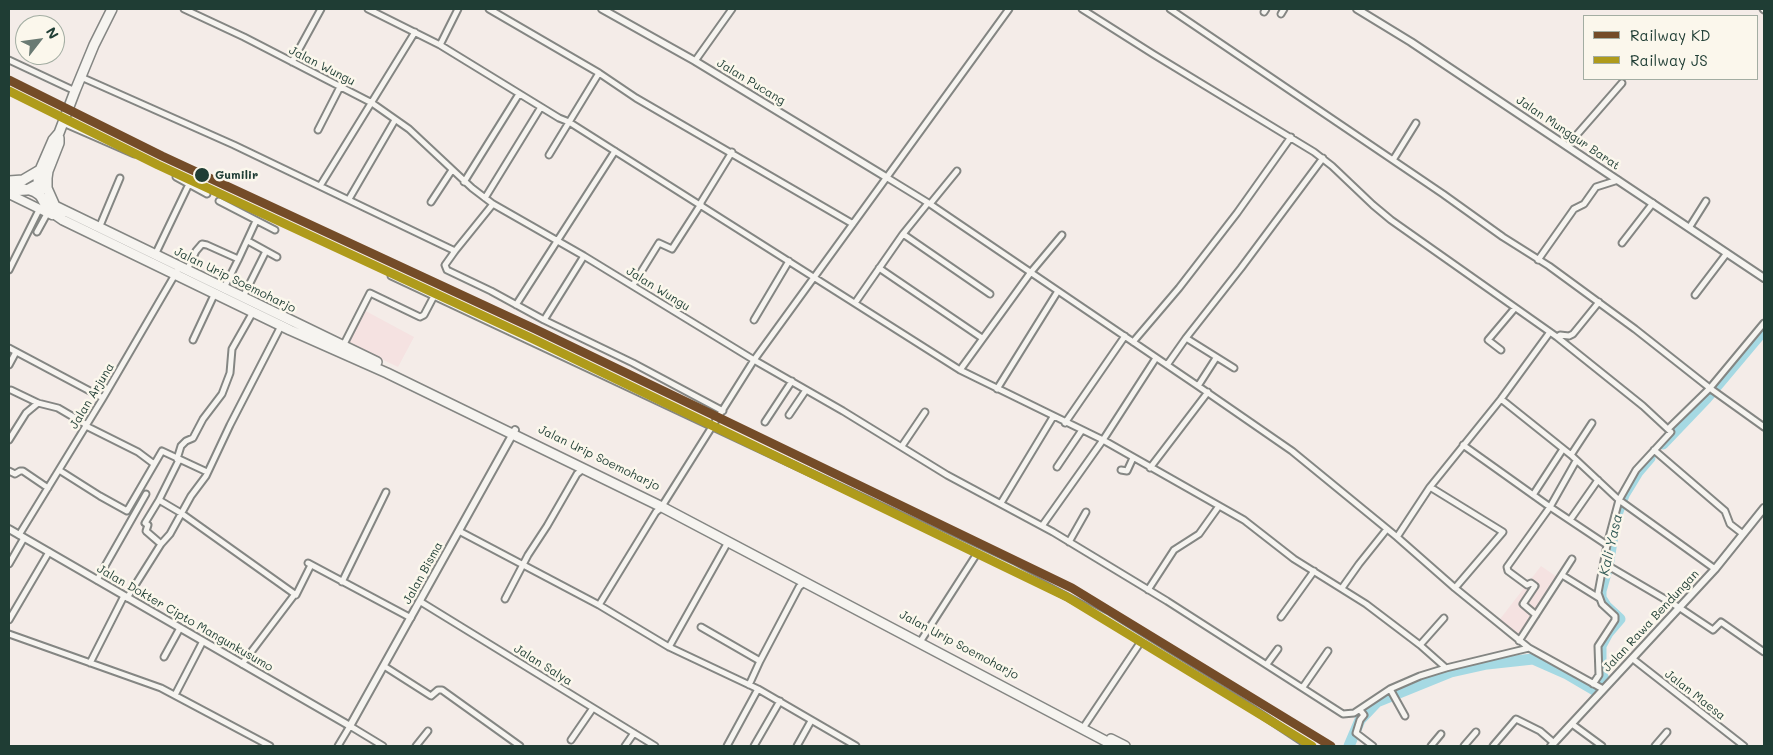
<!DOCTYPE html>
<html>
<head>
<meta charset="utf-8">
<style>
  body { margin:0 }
  #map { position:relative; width:1773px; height:755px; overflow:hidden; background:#f4ece8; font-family:Mali,sans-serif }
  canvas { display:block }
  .frame { position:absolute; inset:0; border:10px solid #1f3d34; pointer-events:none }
  .legend { position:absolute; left:1583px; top:15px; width:175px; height:65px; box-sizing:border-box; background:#fbf7ec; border:1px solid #a3ada2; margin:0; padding:6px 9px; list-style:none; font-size:15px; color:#1f3d34 }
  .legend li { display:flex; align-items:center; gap:10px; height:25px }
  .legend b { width:25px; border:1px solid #a3ada2 }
  .north { position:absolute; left:15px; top:15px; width:50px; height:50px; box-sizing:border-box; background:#fbf7ec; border:1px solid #a3ada2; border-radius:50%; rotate:60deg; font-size:14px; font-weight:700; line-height:20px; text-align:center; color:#1f3d34 }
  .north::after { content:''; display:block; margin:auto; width:18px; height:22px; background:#6a7a73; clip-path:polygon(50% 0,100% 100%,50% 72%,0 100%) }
</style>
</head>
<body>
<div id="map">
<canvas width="1773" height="755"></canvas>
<div class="frame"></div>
<ul class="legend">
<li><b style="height:6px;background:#744c28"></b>Railway KD</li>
<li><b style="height:6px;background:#af9b1b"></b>Railway JS</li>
</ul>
<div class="north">N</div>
</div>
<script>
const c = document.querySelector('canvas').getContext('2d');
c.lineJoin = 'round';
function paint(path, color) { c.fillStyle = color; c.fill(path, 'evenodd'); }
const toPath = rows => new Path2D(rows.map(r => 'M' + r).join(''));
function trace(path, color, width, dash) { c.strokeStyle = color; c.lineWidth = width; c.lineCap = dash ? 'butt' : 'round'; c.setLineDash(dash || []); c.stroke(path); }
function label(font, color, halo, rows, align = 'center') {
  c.font = font + ' Mali,sans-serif'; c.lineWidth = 5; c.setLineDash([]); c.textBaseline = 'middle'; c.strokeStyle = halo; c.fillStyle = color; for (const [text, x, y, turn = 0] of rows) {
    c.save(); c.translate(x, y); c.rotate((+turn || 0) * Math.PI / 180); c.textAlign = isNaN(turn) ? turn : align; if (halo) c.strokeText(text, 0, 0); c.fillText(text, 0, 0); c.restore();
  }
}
const built = toPath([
  [362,309,414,337,398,367,346,342],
  [1541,566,1557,577,1519,639,1497,623]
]);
const river = toPath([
  [1663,444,1706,399,1764,330],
  [1349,746,1360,720,1377,702,1451,672,1487,664,1533,659,1567,674,1596,691,1604,679,1601,673,1601,646,1608,633,1620,619,1606,606,1601,598,1601,591,1608,566,1616,517,1624,495,1638,472,1650,458]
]);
const minor = toPath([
  [184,9,244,37,372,103,409,129,472,188,493,204,584,256,754,360,843,411,947,475,1053,532,1167,601,1343,714,1354,713,1390,689,1420,676,1446,668,1529,648],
  [368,9,440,45,559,118,569,122,960,370],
  [489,9,599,73,636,98,853,224],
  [1082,9,1153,54,1314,152,1332,166,1373,205,1391,220,1557,337,1560,335,1569,336,1573,334,1599,302],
  [1170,9,1443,194,1503,237,1549,266,1635,329,1711,389,1764,427],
  [1763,9,1764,10],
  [1264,12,1266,9],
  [1281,14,1284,9],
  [440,45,458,9],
  [9,60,75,91],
  [695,61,732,9],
  [292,62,321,9],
  [81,77,234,145,455,251],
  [63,123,134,154],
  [318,130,340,87],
  [1567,146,1622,83],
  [549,155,599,73],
  [1393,160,1416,123],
  [176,177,207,194],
  [886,177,930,204,1198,386,1292,451,1397,537,1455,588,1529,648,1603,689],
  [464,182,519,94],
  [320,186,415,32],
  [485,198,541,107],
  [349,199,395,120],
  [219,201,275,230],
  [431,202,452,170],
  [493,204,455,251,445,265,447,270,491,291,544,320,633,363,723,411],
  [700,204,732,152],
  [930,204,957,171],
  [99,228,120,178],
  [1689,228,1706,201],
  [37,232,48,212],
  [903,234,990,294],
  [1062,235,1031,272,960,370,1103,440,1244,520,1294,559,1366,604,1420,645,1446,668],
  [248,241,277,257],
  [1622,243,1653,203],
  [155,255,189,184],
  [238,260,256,221],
  [1538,260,1574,209,1584,204,1596,187,1618,180],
  [879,268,982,338],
  [9,270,40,208],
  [187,270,196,251,202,244,207,245,236,258,238,260,224,288],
  [391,276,1011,567,1107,618,1247,705,1309,746],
  [633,285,659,243,672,249,701,204],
  [1695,295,1727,253],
  [243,297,266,251],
  [855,303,903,234,928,203],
  [516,305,615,151],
  [544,320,584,256],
  [754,320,789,261],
  [1557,337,1643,406,1671,432,1636,470,1619,500,1607,545,1598,593,1602,604,1615,616,1615,620,1598,646,1599,675,1593,684],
  [193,340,215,293],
  [1133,342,1179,288,1237,213,1291,137],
  [343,346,370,293,420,317,424,315,434,296],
  [9,348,103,398],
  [1501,350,1488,340,1515,308],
  [9,365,16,352],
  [1167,365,1186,338],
  [1234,368,1186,338,1241,268,1323,158],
  [1198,386,1216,358],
  [997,389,1058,291],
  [11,390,38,403,58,408,87,425],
  [1501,399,1571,455,1619,500,1715,569],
  [789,415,806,390],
  [765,422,792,381],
  [1065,423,1125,336],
  [86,426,138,452,154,464],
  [1668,429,1710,388,1764,323],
  [9,440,26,413,38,403],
  [1463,445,1550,507,1607,545],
  [902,446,925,412],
  [1654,450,1725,511,1730,524,1743,534],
  [1571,455,1592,423],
  [177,459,181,446,186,441,193,438,203,419,222,394,230,373,232,349,253,312],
  [1057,467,1082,430],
  [1150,468,1208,392],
  [59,470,100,496,127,511,162,451,207,472],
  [1121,470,1127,471,1133,458],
  [9,471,15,474,20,471,23,471,48,488],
  [1430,487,1503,532,1455,588],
  [1533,495,1563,449],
  [159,500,181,513,296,595,311,565],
  [664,503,754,360,1009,9],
  [1001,503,1053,417],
  [1570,520,1598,480],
  [1042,526,1103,440,1156,358],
  [459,531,599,605,669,647,758,689,856,746],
  [19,535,103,398,180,266],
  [1397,537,1430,487,1501,399,1550,332],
  [1069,542,1086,512],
  [161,544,170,534,191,496,206,476,230,425,281,326],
  [308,563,411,618],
  [9,564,24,538],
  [1605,564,1680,608,1713,630,1721,622,1764,652],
  [1562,575,1599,598],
  [97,580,146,494],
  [342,582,386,492],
  [1342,588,1359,564,1387,529],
  [1148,590,1174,550,1199,534,1219,506],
  [127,598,161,544,146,531,148,525,145,523,159,500,179,460],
  [505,599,528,555,547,526,577,474,583,469],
  [421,602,655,746],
  [599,605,656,512,662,507],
  [1536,615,1523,604,1535,586,1531,583,1527,585,1508,571,1507,567,1550,507,1576,461],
  [1281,617,1314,571],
  [9,620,49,552],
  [701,627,760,661],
  [9,634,161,688,270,746],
  [922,639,978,552],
  [1519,641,1572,559],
  [1420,645,1444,618],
  [669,647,728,542],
  [164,657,180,628],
  [1633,659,1744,746],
  [90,663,124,596],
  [242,664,295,594],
  [1267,664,1278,649],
  [384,666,431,696,438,690,442,690,520,746],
  [749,685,760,661,799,587,804,583],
  [1303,687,1328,651],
  [1390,689,1405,716],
  [175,695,203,641],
  [1360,710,1364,715,1360,720,1356,733,1373,746],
  [1572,724,1602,746],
  [1085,725,1142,640],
  [571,740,593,708],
  [338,746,350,726,383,746],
  [416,746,428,731],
  [625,746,634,733],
  [727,746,758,689],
  [754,746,780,701],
  [797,746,811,721],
  [1431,746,1441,734],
  [1464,746,1476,732],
  [1493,746,1516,719,1540,731,1554,743],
  [1655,746,1667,732]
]);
const tertiary = toPath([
  [602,9,695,61,886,177],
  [1357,9,1411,42,1764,278],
  [9,529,350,726,515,430],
  [1551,746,1715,569,1764,508]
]);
const secondary = toPath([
  [9,183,34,192,43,198],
  [9,194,52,215]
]);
const trunk = toPath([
  [112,9,94,45,75,91,59,133,53,140,40,170,38,179,40,195,45,204,50,211,63,220,290,330,387,373,662,507,1115,746],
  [59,138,59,143,48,171,47,178,47,188,55,206,377,362],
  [9,181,23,180,40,170],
  [9,191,27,190,42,182],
  [1111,739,1125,746]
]);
const rail1 = toPath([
  [9,80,162,156,535,329,1072,588,1331,746]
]);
const rail2 = toPath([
  [9,91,158,165,531,338,1067,597,1312,746]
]);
const markers = [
  [202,175,8,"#1f3d34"]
];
const streetNames = [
  ["Jalan Wungu",322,66,27],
  ["Jalan Pucang",751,82,31],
  ["Jalan Munggur Barat",1568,133,34],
  ["Jalan Urip Soemoharjo",235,280,26],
  ["Jalan Wungu",658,289,32],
  ["Jalan Arjuna",92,396,-59],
  ["Jalan Urip Soemoharjo",599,458,26],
  ["Jalan Bisma",423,573,-61],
  ["Jalan Dokter Cipto Mangunkusumo",185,618,30],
  ["Jalan Rawa Bendungan",1651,621,-47],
  ["Jalan Urip Soemoharjo",959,645,28],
  ["Jalan Salya",543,665,32],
  ["Jalan Maesa",1695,695,38]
];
const stopNames = [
  ["Gumilir",215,175]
];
const waterNames = [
  ["Kali Yasa",1611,545,-77]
];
paint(built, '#f5e2e1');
trace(river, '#a5d9e3', 11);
trace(minor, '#848683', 9);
trace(tertiary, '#848683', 10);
trace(secondary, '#848683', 11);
trace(trunk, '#848683', 12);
trace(minor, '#f6f4f0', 5);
trace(tertiary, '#f6f4f0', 6);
trace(secondary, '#f6f4f0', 8);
trace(trunk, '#f6f4f0', 9);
trace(rail1, '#744c28', 9);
trace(rail2, '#af9b1b', 9);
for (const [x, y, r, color] of markers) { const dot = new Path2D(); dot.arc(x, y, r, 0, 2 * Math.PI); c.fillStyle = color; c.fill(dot); trace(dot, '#fbf7ec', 2); }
label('12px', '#1f3d34', '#fbf7ec', streetNames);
label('bold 12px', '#1f3d34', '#fbf7ec', stopNames, 'left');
label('italic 14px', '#335b57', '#fbf7ec', waterNames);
</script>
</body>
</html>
